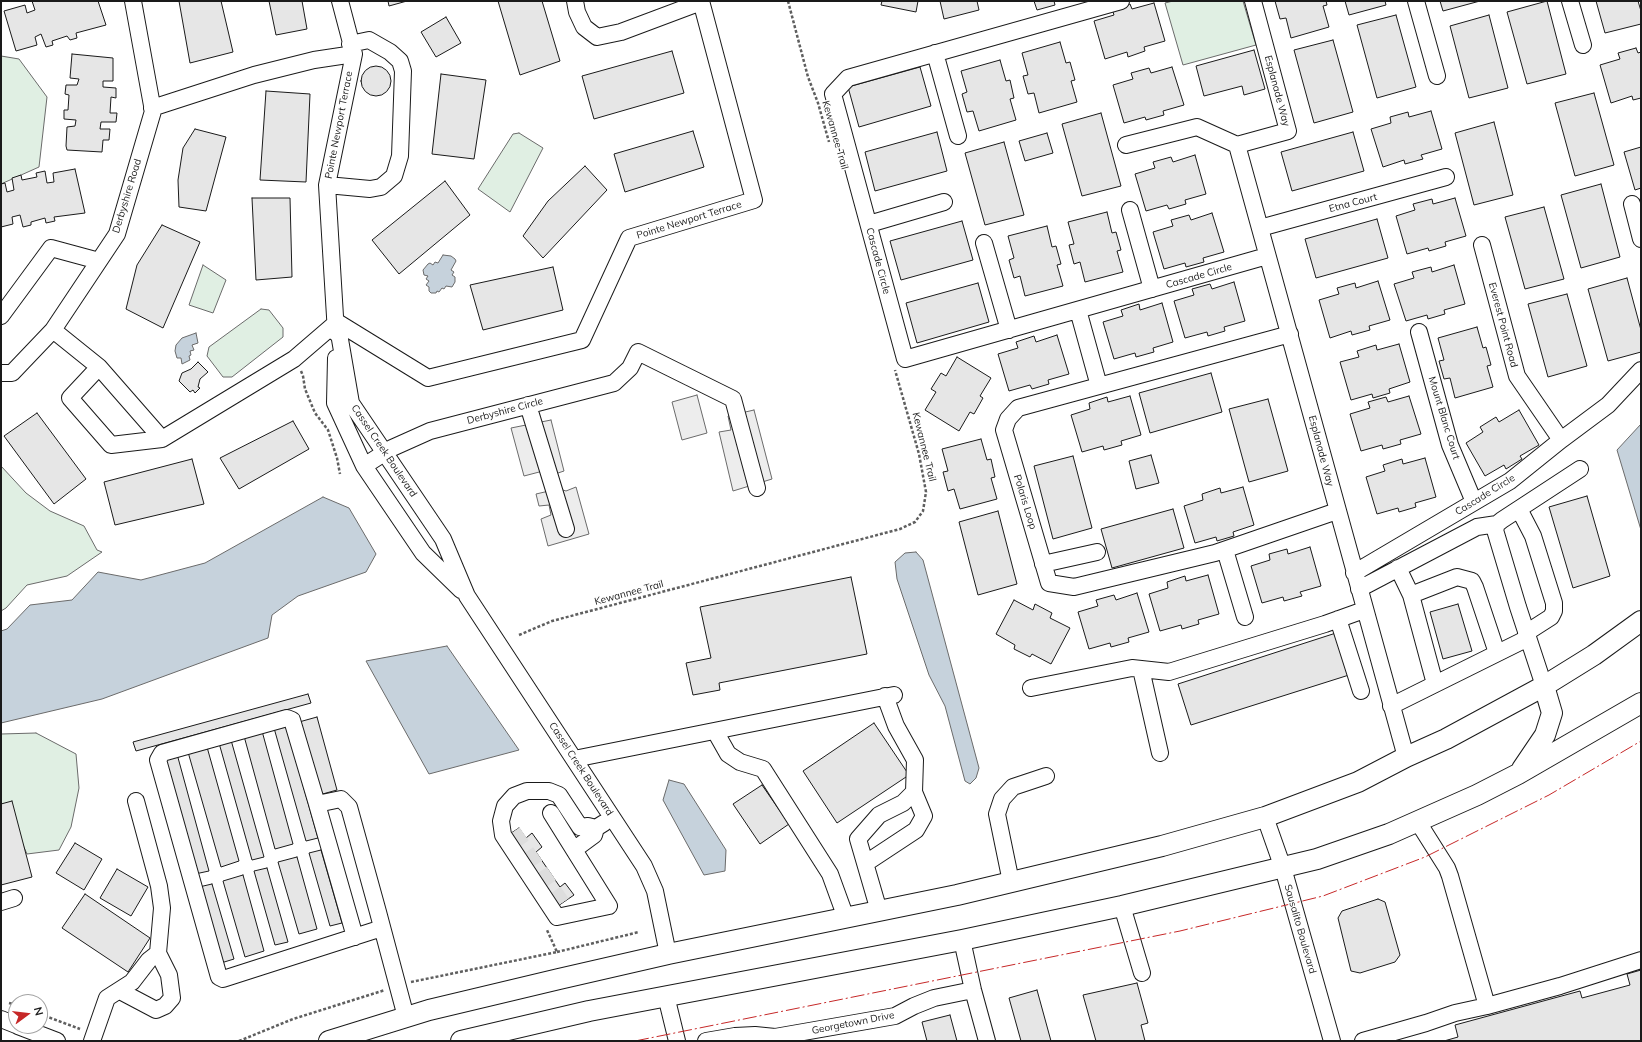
<!DOCTYPE html>
<html>
<head>
<meta charset="utf-8">
<style>
  body { margin:0 }
  #map { position:relative; width:1642px; height:1042px; overflow:hidden; background:#fff; font-family:Mulish,sans-serif }
  canvas { display:block }
  .frame { position:absolute; inset:0; border:2px solid #1a1a1a; pointer-events:none }
  .north { position:absolute; left:8px; top:994px; width:40px; height:40px; box-sizing:border-box; background:#fff; border:1px solid #a3a3a3; border-radius:50%; rotate:75deg; font-size:11px; font-weight:700; line-height:16px; text-align:center; color:#1a1a1a }
  .north::after { content:''; display:block; margin:auto; width:14px; height:18px; background:#c62828; clip-path:polygon(50% 0,100% 100%,50% 72%,0 100%) }
</style>
</head>
<body>
<div id="map">
<canvas width="1642" height="1042"></canvas>
<div class="frame"></div>
<div class="north">N</div>
</div>
<script>
const c = document.querySelector('canvas').getContext('2d');
c.lineJoin = 'round';
function paint(path, color) { c.fillStyle = color; c.fill(path, 'evenodd'); }
const toPath = rows => new Path2D(rows.map(r => 'M' + r).join(''));
function trace(path, color, width, dash) { c.strokeStyle = color; c.lineWidth = width; c.lineCap = dash ? 'butt' : 'round'; c.setLineDash(dash || []); c.stroke(path); }
function label(font, color, halo, rows, align = 'center') {
  c.font = font + ' Mulish,sans-serif'; c.lineWidth = 3; c.setLineDash([]); c.textBaseline = 'middle'; c.strokeStyle = halo; c.fillStyle = color; for (const [text, x, y, turn = 0] of rows) {
    c.save(); c.translate(x, y); c.rotate((+turn || 0) * Math.PI / 180); c.textAlign = isNaN(turn) ? turn : align; if (halo) c.strokeText(text, 0, 0); c.fillText(text, 0, 0); c.restore();
  }
}
const green = toPath([
  [1173,1,1243,1,1256,45,1183,65,1165,3,1173,1],
  [1,56,19,59,47,97,39,167,1,184,1,56],
  [519,133,543,148,510,212,478,189,513,134,519,133],
  [203,265,226,280,213,313,189,305,203,265],
  [261,309,269,310,283,328,283,337,232,377,223,377,207,356,209,347,261,309],
  [1,466,26,493,50,511,84,526,97,550,102,552,67,576,27,585,6,608,1,611,1,466],
  [36,733,76,754,79,788,71,827,59,850,27,854,15,827,1,808,1,734,36,733]
]);
const parking = toPath([
  [697,395,707,433,682,440,672,402,697,395],
  [754,410,772,479,733,491,719,432,731,430,728,416,754,410],
  [551,420,564,471,555,474,560,489,566,491,576,487,589,534,548,546,541,519,551,515,549,505,539,506,536,494,549,491,543,471,524,476,511,428,551,420]
]);
const water = toPath([
  [443,255,451,256,455,259,456,261,451,270,454,272,452,275,455,277,455,282,452,287,446,286,444,289,442,288,439,292,437,291,436,293,431,293,429,291,429,287,426,285,429,281,426,279,428,276,424,275,423,270,428,264,430,263,433,265,435,262,438,263,443,255],
  [196,333,198,343,192,345,194,350,190,351,191,355,189,356,190,360,182,364,181,358,177,358,175,351,176,345,182,338,196,333],
  [1641,424,1641,530,1617,450,1641,424],
  [323,497,349,508,376,554,366,572,298,596,272,615,268,638,102,699,1,723,1,631,7,629,30,605,72,600,98,572,141,580,205,563,323,497],
  [916,552,923,560,979,768,976,778,970,784,965,781,945,706,929,675,897,579,895,562,905,553,916,552],
  [447,646,519,750,429,774,366,661,447,646],
  [669,780,684,784,726,850,725,871,704,875,663,800,669,780]
]);
const building = toPath([
  [32,1,98,1,106,25,76,33,77,38,70,40,67,36,52,41,53,45,46,47,41,34,35,37,37,45,16,51,4,11,25,5,27,13,35,10,32,1],
  [179,1,221,1,233,52,190,63,179,1],
  [269,1,302,1,307,29,276,35,269,1],
  [388,1,407,1,389,6,388,1],
  [498,1,542,1,560,61,520,75,498,1],
  [882,1,918,1,916,12,881,5,882,1],
  [940,1,977,1,979,10,944,19,940,1],
  [1034,1,1054,1,1055,5,1037,10,1034,1],
  [1275,1,1326,1,1327,5,1323,6,1329,27,1291,38,1286,18,1280,19,1275,1],
  [1345,1,1385,1,1386,5,1349,15,1345,1],
  [1440,1,1480,1,1443,11,1440,1],
  [1547,1,1566,74,1527,84,1507,12,1547,1],
  [1596,1,1638,1,1641,11,1641,24,1605,33,1596,1],
  [1154,3,1165,41,1144,47,1145,51,1128,57,1127,52,1105,59,1094,21,1114,15,1112,9,1130,4,1132,9,1154,3],
  [1396,15,1416,87,1377,98,1357,25,1396,15],
  [1489,15,1508,88,1469,98,1450,26,1489,15],
  [446,17,461,43,436,57,421,32,446,17],
  [1333,40,1353,112,1314,123,1294,50,1333,40],
  [1060,42,1066,63,1070,62,1075,80,1071,81,1077,102,1039,113,1034,93,1028,94,1023,76,1028,75,1022,53,1060,42],
  [1636,48,1638,53,1641,52,1641,98,1633,100,1632,96,1611,103,1600,65,1620,59,1618,53,1636,48],
  [1254,50,1265,89,1244,95,1242,86,1204,96,1196,66,1254,50],
  [672,51,684,93,594,119,582,76,672,51],
  [72,54,113,58,113,81,103,81,103,87,116,88,116,98,111,97,110,113,117,113,116,122,101,122,100,129,110,129,109,140,103,140,102,152,67,150,66,146,67,127,75,126,76,120,64,119,64,110,68,110,69,95,65,94,66,85,77,85,79,79,70,78,72,54],
  [1000,60,1006,81,1010,80,1014,98,1010,99,1016,120,979,131,973,111,967,112,962,94,967,92,961,71,1000,60],
  '361 81a15 15 0 1 1 30 0a15 15 0 1 1-30 0Z',
  [920,67,931,106,859,127,848,87,920,67],
  [1172,67,1184,105,1163,111,1164,115,1146,120,1145,117,1124,123,1113,85,1133,79,1131,73,1149,68,1151,73,1172,67],
  [441,74,486,80,474,159,432,154,441,74],
  [266,91,310,94,306,182,260,180,266,91],
  [1594,93,1614,165,1575,176,1555,103,1594,93],
  [1431,111,1442,149,1421,155,1423,159,1405,164,1404,160,1383,167,1371,129,1391,123,1390,117,1408,112,1409,117,1431,111],
  [1101,113,1121,186,1082,196,1062,124,1101,113],
  [1494,122,1513,195,1474,205,1455,133,1494,122],
  [195,129,226,137,206,211,179,207,178,180,183,148,195,129],
  [693,131,704,167,625,192,614,154,693,131],
  [937,132,947,171,875,191,865,152,937,132],
  [1353,132,1364,171,1292,191,1281,152,1353,132],
  [1047,133,1053,153,1025,161,1019,141,1047,133],
  [1004,142,1024,215,985,225,965,153,1004,142],
  [1641,147,1641,188,1635,190,1624,152,1641,147],
  [1195,155,1206,194,1185,200,1186,204,1169,209,1167,205,1146,211,1135,174,1155,168,1153,162,1171,157,1173,162,1195,155],
  [585,166,607,190,543,258,523,236,548,201,585,166],
  [75,169,85,213,54,217,55,221,46,223,45,218,31,222,31,225,23,227,20,215,12,217,13,224,1,227,1,184,5,183,7,192,14,190,12,178,21,175,22,180,37,177,36,173,45,171,47,183,54,182,53,173,75,169],
  [445,181,470,215,399,274,372,240,445,181],
  [1601,184,1620,257,1581,268,1561,195,1601,184],
  [252,198,290,198,292,277,256,280,252,198],
  [1455,198,1466,236,1445,242,1446,246,1429,251,1428,248,1407,254,1396,216,1415,210,1413,204,1432,199,1433,204,1455,198],
  [1544,207,1564,279,1525,289,1505,217,1544,207],
  [1107,212,1112,233,1116,232,1121,250,1117,251,1123,272,1085,282,1080,262,1074,264,1069,245,1074,244,1068,222,1107,212],
  [1212,213,1224,252,1203,258,1204,262,1186,267,1185,263,1164,269,1153,232,1173,226,1171,220,1189,215,1191,220,1212,213],
  [1377,219,1388,258,1316,278,1305,239,1377,219],
  [962,221,973,260,901,280,890,241,962,221],
  [162,225,200,242,163,328,126,309,137,265,162,225],
  [1047,226,1052,247,1056,246,1061,264,1057,265,1063,286,1025,296,1020,276,1014,278,1009,260,1014,258,1008,236,1047,226],
  [1454,265,1465,304,1444,310,1445,314,1428,319,1427,315,1406,321,1394,284,1414,278,1412,272,1431,267,1432,272,1454,265],
  [553,267,563,310,483,330,470,285,553,267],
  [1627,278,1641,330,1641,352,1608,361,1588,289,1627,278],
  [1378,281,1390,320,1369,326,1370,330,1352,335,1351,331,1330,338,1319,300,1339,294,1337,288,1355,283,1356,288,1378,281],
  [1234,282,1245,321,1224,327,1225,331,1208,336,1207,332,1185,338,1174,301,1194,295,1192,289,1210,284,1212,289,1234,282],
  [978,283,989,322,917,343,906,303,978,283],
  [1567,294,1587,366,1548,377,1528,304,1567,294],
  [1162,303,1173,342,1153,348,1154,352,1136,357,1135,353,1114,359,1103,322,1123,316,1121,310,1139,304,1140,310,1162,303],
  [1477,327,1483,348,1486,347,1491,365,1487,366,1493,387,1455,398,1450,378,1444,379,1439,361,1444,360,1438,338,1477,327],
  [1057,335,1069,374,1048,380,1049,384,1032,389,1030,385,1009,391,998,354,1018,348,1016,342,1034,336,1036,342,1057,335],
  [1399,344,1410,382,1389,389,1390,393,1373,398,1372,394,1351,400,1340,362,1359,357,1357,351,1376,345,1377,350,1399,344],
  [957,357,991,378,980,396,983,398,974,414,970,412,959,431,925,410,936,392,931,389,941,373,946,376,957,357],
  [198,362,208,372,200,379,198,387,200,388,195,393,193,390,190,392,179,381,182,373,191,369,198,362],
  [1211,373,1222,412,1150,433,1139,393,1211,373],
  [1130,396,1141,435,1121,441,1122,445,1104,450,1103,446,1082,452,1071,415,1090,409,1089,403,1107,397,1108,402,1130,396],
  [1409,396,1421,434,1400,440,1401,444,1383,449,1382,445,1361,451,1350,414,1370,408,1368,402,1386,397,1388,402,1409,396],
  [1268,399,1288,471,1249,482,1229,409,1268,399],
  [1519,410,1539,445,1520,456,1522,459,1506,469,1504,465,1485,476,1466,443,1483,432,1480,427,1496,417,1499,422,1519,410],
  [37,413,86,479,54,504,4,436,37,413],
  [293,421,309,449,239,489,220,458,293,421],
  [981,439,987,460,991,459,995,477,991,478,997,499,960,509,954,489,948,491,943,472,948,471,942,449,981,439],
  [1151,455,1159,483,1136,489,1129,461,1151,455],
  [1073,456,1092,528,1053,539,1034,466,1073,456],
  [1425,458,1436,497,1415,503,1416,507,1399,512,1398,508,1377,514,1366,477,1385,471,1383,465,1402,459,1403,464,1425,458],
  [192,459,204,504,115,525,104,482,192,459],
  [1243,487,1254,525,1233,532,1234,536,1217,541,1216,537,1195,543,1184,506,1203,500,1202,494,1220,488,1221,493,1243,487],
  [1587,496,1610,576,1573,588,1549,507,1587,496],
  [1173,509,1184,548,1112,568,1101,529,1173,509],
  [998,511,1017,584,978,595,959,522,998,511],
  [1310,547,1321,586,1300,592,1302,596,1284,601,1283,597,1262,603,1251,566,1270,560,1269,554,1287,549,1288,554,1310,547],
  [1208,575,1219,614,1198,620,1199,624,1182,629,1181,625,1160,631,1149,594,1168,588,1167,582,1185,576,1186,581,1208,575],
  [851,577,867,654,719,683,720,690,693,695,686,663,711,658,700,607,851,577],
  [1137,593,1149,632,1128,638,1129,642,1111,647,1110,643,1089,649,1078,612,1098,606,1096,600,1114,595,1116,600,1137,593],
  [1014,600,1033,610,1035,604,1052,613,1050,618,1070,628,1051,664,1032,654,1030,657,1014,649,1015,645,996,634,1014,600],
  [1458,604,1472,651,1443,659,1430,612,1458,604],
  [1336,633,1349,675,1191,725,1178,684,1336,633],
  [308,694,311,703,136,751,133,742,308,694],
  [317,717,337,790,319,795,299,722,317,717],
  [874,723,909,775,837,823,803,771,874,723],
  [286,725,318,838,306,841,274,728,286,725],
  [262,731,293,844,275,849,244,736,262,731],
  [231,740,264,857,252,860,219,743,231,740],
  [207,747,239,861,221,867,188,752,207,747],
  [177,754,209,871,195,874,163,758,177,754],
  [762,785,789,824,760,844,733,804,762,785],
  [12,801,32,877,1,885,1,804,12,801],
  [519,828,526,838,532,833,542,847,536,852,560,887,565,883,574,895,555,908,508,835,519,828],
  [75,843,102,859,84,890,56,873,75,843],
  [321,850,342,923,330,926,309,853,321,850],
  [297,857,317,929,299,934,278,862,297,857],
  [267,868,288,942,275,945,254,871,267,868],
  [117,869,148,887,131,916,100,898,117,869],
  [243,875,264,951,245,957,223,881,243,875],
  [212,884,234,959,221,963,199,887,212,884],
  [85,894,150,938,128,972,62,928,85,894],
  [1378,899,1385,902,1400,955,1395,962,1360,973,1351,971,1338,918,1342,911,1378,899],
  [1641,970,1641,1041,1444,1041,1458,1037,1455,1025,1580,991,1582,998,1630,985,1627,974,1641,970],
  [1137,983,1148,1023,1141,1025,1145,1041,1096,1041,1083,995,1137,983],
  [1037,990,1051,1041,1021,1041,1009,998,1037,990],
  [950,1015,957,1041,927,1041,922,1022,950,1015]
]);
const minorTunnel = toPath([
  [513,832,562,903]
]);
const path = toPath([
  [788,1,808,77,818,103,829,142],
  [301,371,303,376,305,389,315,413,328,430,337,458,340,474],
  [519,635,552,621,900,529,915,522,923,511,926,492,919,454,895,370],
  [557,952,639,932],
  [411,982,557,952,547,930],
  [9,1003,16,1005],
  [40,1014,80,1029],
  [239,1041,293,1019,385,990]
]);
const minor = toPath([
  [575,1,577,12,584,27,597,37,621,32,701,2],
  [1121,1,848,78,833,94,905,359,1267,256],
  [1416,1,1437,76],
  [1570,1,1583,45],
  [935,53,958,136],
  [152,108,254,75,314,60,354,54],
  [1126,145,1197,127,1237,145,1288,131,1253,1],
  [1237,145,1406,757],
  [327,185,370,189,381,187,394,176,400,156,403,71,400,61,390,52,369,40,350,44],
  [1632,204,1641,239],
  [1130,210,1152,289],
  [869,224,944,202],
  [1260,228,1446,177],
  [984,243,1009,330],
  [1482,245,1517,376,1561,440],
  [1078,310,1099,386],
  [1,316,51,248,99,261],
  [337,322,351,403,443,539,467,596,644,866,655,891,668,954],
  [337,322,428,378,582,340,629,238,754,200,701,1],
  [53,330,99,367,162,439,294,359,337,322],
  [1419,332,1450,445,1474,502],
  [336,333,327,185,354,54,340,1],
  [1290,334,1018,408,1008,419,1004,430,1049,583,1074,587,1215,553,1337,511],
  [336,358,335,403,364,466,423,553,461,590],
  [99,367,70,398,111,445,162,439],
  [1,373,12,373,53,330,117,234,153,111,133,1],
  [528,405,566,529],
  [364,466,392,448,430,431,614,383,630,368,638,352,733,399,757,488],
  [1519,509,1533,536,1554,603,1554,611,1551,617,1526,633],
  [1225,550,1245,617],
  [1043,564,1097,552],
  [1398,568,1411,595,1435,684],
  [1354,573,1510,481,1561,440,1608,405,1641,370],
  [1359,589,1477,527,1497,524],
  [1411,595,1457,577,1472,581,1475,587,1497,653],
  [1338,619,1361,691],
  [1141,669,1160,753],
  [1544,686,1518,607,1495,530,1497,524,1502,520,1580,469],
  [1031,688,1132,668,1169,672,1325,624,1364,610],
  [1391,706,1528,638],
  [715,731,728,754,740,762,763,769,830,874,846,918],
  [574,759,894,695],
  [317,804,355,937],
  [551,813,609,906,557,917,503,835,501,821,505,806,514,796,527,791,549,791,559,795,580,827,588,826,596,828],
  [1265,817,1283,868,1332,1041],
  [1418,822,1447,868,1450,876,1487,1006],
  [575,849,594,835,596,828,604,823],
  [866,863,916,830,924,816,914,792],
  [1011,882,997,814,1002,799,1013,787,1046,776],
  [1,902,14,898],
  [1122,906,1142,973],
  [879,911,858,839,879,815,903,803,914,792,915,760,896,726,885,696],
  [382,928,223,979,219,977,158,760,162,753,287,718,292,720,317,804,341,799,349,807,378,912,406,1017],
  [962,940,973,990,987,1041],
  [120,991,156,1010,165,1006,172,998,169,975,158,953,162,908,159,886,136,801],
  [666,996,677,1041],
  [1,1019,16,1025],
  [18,1026,57,1041],
  [92,1041,107,998,132,982,149,960,158,953],
  [706,1041,735,1036,755,1035,775,1037,895,1016,914,1006,934,998,973,990],
  [1363,1041,1426,1023,1455,1013,1487,1006,1560,986,1641,960]
]);
const major = toPath([
  [1522,769,1545,735,1552,713,1544,686],
  [329,1041,429,1010,559,979,668,954,957,895,1162,846,1265,817,1358,782,1406,757,1446,739,1544,686,1594,655,1641,621],
  [461,1041,589,1011,962,940,1122,906,1317,859,1389,834,1477,795,1518,774,1641,703]
]);
const power = toPath([
  [635,1041,1180,931,1323,896,1425,857,1549,795,1641,741]
]);
const streetNames = [
  ["Esplanade Way",1277,91,75],
  ["Pointe Newport Terrace",339,125,-79],
  ["Kewannee Trail",835,135,74],
  ["Derbyshire Road",127,196,-73],
  ["Etna Court",1353,203,-15],
  ["Pointe Newport Terrace",689,220,-17],
  ["Cascade Circle",878,261,75],
  ["Cascade Circle",1199,276,-16],
  ["Everest Point Road",1503,325,75],
  ["Derbyshire Circle",505,411,-15],
  ["Mount Blanc Court",1444,418,73],
  ["Kewannee Trail",924,447,76],
  ["Cassel Creek Boulevard",384,451,56],
  ["Esplanade Way",1321,451,75],
  ["Cascade Circle",1485,495,-32],
  ["Polaris Loop",1025,502,73],
  ["Kewannee Trail",629,593,-15],
  ["Cassel Creek Boulevard",581,769,57],
  ["Sausalito Boulevard",1300,929,74],
  ["Georgetown Drive",853,1023,-11]
];
paint(green, '#e0efe3');
trace(green, '#6a6a6a', 1);
paint(parking, '#ededed');
trace(parking, '#6a6a6a', 1);
paint(water, '#c6d2dc');
trace(water, '#6a6a6a', 1);
paint(building, '#e6e6e6');
trace(building, '#1a1a1a', 1);
trace(minorTunnel, '#ddd', 16, [16, 8]);
trace(minor, '#1a1a1a', 18);
trace(major, '#1a1a1a', 22);
trace(path, '#5f5f5f', 2.5, [3, 2]);
trace(minor, '#fff', 16);
trace(major, '#fff', 20);
trace(power, '#c62828', 1, [14, 3, 2, 3]);
label('10px', '#1a1a1a', '#fff', streetNames);
</script>
</body>
</html>
